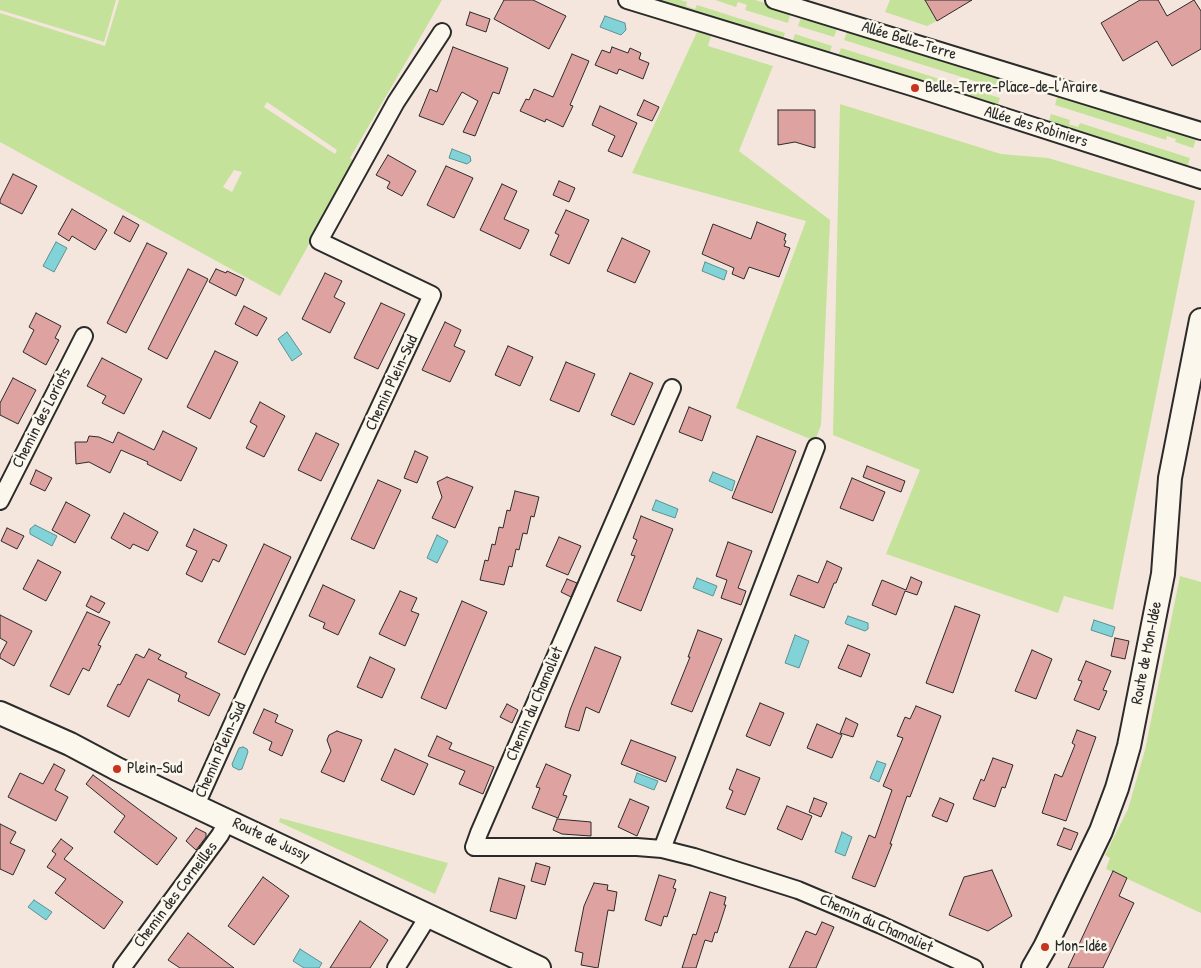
<!DOCTYPE html>
<html>
<head>
<meta charset="utf-8">
<style>
  body { margin:0 }
  canvas { display:block; background:#f5e6dd }
</style>
</head>
<body>
<canvas width="1201" height="968"></canvas>
<script>
const c = document.querySelector('canvas').getContext('2d');
c.lineJoin = 'round';
function paint(path, color) { c.fillStyle = color; c.fill(path, 'evenodd'); }
const toPath = rows => new Path2D(rows.map(r => 'M' + r).join(''));
function trace(path, color, width, dash) { c.strokeStyle = color; c.lineWidth = width; c.lineCap = dash ? 'butt' : 'round'; c.setLineDash(dash || []); c.stroke(path); }
function label(font, color, halo, rows, align = 'center') {
  c.font = font + ' "Patrick Hand",sans-serif'; c.lineWidth = 5; c.setLineDash([]); c.textBaseline = 'middle'; c.strokeStyle = halo; c.fillStyle = color; for (const [text, x, y, turn = 0] of rows) {
    c.save(); c.translate(x, y); c.rotate((+turn || 0) * Math.PI / 180); c.textAlign = isNaN(turn) ? turn : align; if (halo) c.strokeText(text, 0, 0); c.fillText(text, 0, 0); c.restore();
  }
}
const green = toPath([
  [0,0,116,0,104,42,0,10],
  [119,0,442,0,350,158,355,162,280,296,0,142,0,13,105,46],
  [267,102,337,150,335,154,264,107],
  [234,170,242,172,232,192,223,187],
  [647,0,680,0,687,2,686,6,695,9,697,5,785,33,782,43],
  [715,0,755,0,791,11,788,23,745,10,747,5,738,2,736,7],
  [890,0,925,0,937,21,927,26,885,12],
  [802,15,838,26,834,37,798,26],
  [848,29,1006,79,1003,90,844,40],
  [697,32,711,36,708,46,773,66,739,151,830,220,821,425,815,441,736,408,806,221,632,173],
  [795,34,832,46,828,57,791,45],
  [841,48,1000,98,996,110,837,60],
  [1058,94,1197,137,1193,148,1175,142,1176,139,1167,136,1166,140,1055,105],
  [840,104,1001,154,1048,158,1195,201,1113,610,1064,596,1058,613,886,554,920,470,833,435],
  [1051,114,1070,120,1069,124,1078,127,1080,123,1190,158,1187,168,1048,125],
  [1180,576,1201,582,1201,913,1106,869,1110,858,1105,855,1128,809,1145,750],
  [280,818,448,863,435,894,279,822]
]);
const water = toPath([
  [605,16,625,23,626,30,621,35,600,27,605,16],
  [452,149,470,156,471,161,467,164,449,158,452,149],
  [56,242,67,248,54,272,43,266,56,242],
  [705,262,727,271,724,280,702,271,705,262],
  [287,332,302,354,292,361,278,339,287,332],
  [713,472,735,481,732,491,709,481,713,472],
  [656,500,678,509,675,518,652,510,656,500],
  [35,525,57,536,52,546,30,534,30,529,35,525],
  [437,535,448,541,437,563,427,558,437,535],
  [697,578,717,586,713,596,693,588,697,578],
  [848,616,868,623,868,629,865,631,846,624,845,623,848,616],
  [1094,620,1115,627,1112,637,1091,630,1094,620],
  [795,635,809,641,799,668,785,663,795,635],
  [243,747,247,749,248,752,242,769,239,770,233,767,232,764,239,748,243,747],
  [877,761,886,764,879,782,870,778,877,761],
  [637,773,658,781,654,790,634,782,637,773],
  [842,832,852,837,845,856,835,852,842,832],
  [34,900,52,912,46,920,28,907,34,900],
  [300,949,322,963,319,968,304,968,293,961,300,949]
]);
const building = toPath([
  [504,0,533,0,566,16,549,49,494,19,504,0],
  [925,0,972,0,937,21,925,0],
  [1140,0,1158,0,1167,16,1194,0,1201,11,1201,49,1172,66,1157,41,1123,61,1101,23,1140,0],
  [470,12,490,19,486,32,466,25,470,12],
  [453,47,508,68,499,94,493,92,475,136,463,132,478,101,462,92,443,125,419,116,430,89,437,92,453,47],
  [612,47,628,53,630,48,641,53,639,59,649,63,643,79,619,69,617,74,595,65,602,50,610,53,612,47],
  [572,54,589,61,570,105,573,106,563,127,546,119,545,122,520,111,526,99,529,100,534,89,553,97,572,54],
  [644,100,659,107,652,121,637,115,644,100],
  [600,106,637,123,622,157,608,151,615,136,592,125,600,106],
  [778,110,815,110,815,148,795,142,778,145,778,110],
  [388,155,416,171,402,196,387,188,390,182,376,175,388,155],
  [446,166,473,178,454,218,427,205,446,166],
  [13,174,37,186,22,214,0,203,0,200,13,174],
  [559,181,575,188,569,202,553,195,559,181],
  [502,184,517,191,504,219,529,230,520,249,480,230,502,184],
  [72,209,107,230,95,250,72,236,69,241,58,234,72,209],
  [566,210,589,220,569,264,550,255,559,235,555,233,566,210],
  [123,216,139,225,130,242,114,233,123,216],
  [757,222,786,234,784,240,786,241,784,246,790,248,779,277,749,267,744,279,732,274,734,268,702,254,713,224,751,239,757,222],
  [622,238,650,251,635,283,607,271,622,238],
  [147,243,167,253,126,333,107,323,147,243],
  [188,269,208,279,167,359,148,349,188,269],
  [216,269,226,273,227,271,244,279,236,296,209,282,216,269],
  [325,273,342,281,334,297,345,303,330,333,302,319,325,273],
  [381,303,405,314,378,369,354,358,381,303],
  [244,306,267,318,257,336,235,324,244,306],
  [36,313,61,326,55,338,59,340,46,365,23,352,34,330,29,327,36,313],
  [445,322,461,330,454,346,465,351,450,382,422,370,445,322],
  [508,346,533,357,520,386,495,375,508,346],
  [215,351,238,362,210,419,187,407,215,351],
  [102,358,142,379,124,414,102,403,106,396,87,386,102,358],
  [566,362,595,374,579,412,550,400,566,362],
  [630,373,653,383,634,425,611,415,630,373],
  [13,378,36,390,18,424,0,415,0,403,13,378],
  [260,402,285,416,264,457,246,448,257,426,250,422,260,402],
  [689,407,711,416,702,441,679,432,689,407],
  [163,431,197,448,181,481,147,464,148,462,121,450,110,473,89,462,76,464,75,442,87,442,89,436,99,437,113,443,118,432,154,450,163,431],
  [316,433,339,444,321,481,298,470,316,433],
  [757,436,796,451,772,513,732,498,757,436],
  [415,451,428,457,417,483,404,478,415,451],
  [867,466,905,481,901,492,863,477,867,466],
  [36,470,52,478,45,491,30,484,36,470],
  [447,477,473,487,455,528,432,518,442,497,437,482,447,477],
  [852,478,885,492,873,521,840,508,852,478],
  [378,480,401,490,374,549,351,539,378,480],
  [515,491,539,497,534,517,531,516,527,534,523,533,519,550,516,549,512,567,509,566,504,585,480,580,485,560,488,561,492,544,495,545,499,527,503,528,507,510,510,511,515,491],
  [66,502,90,515,75,543,52,530,66,502],
  [124,513,158,532,148,551,133,544,130,549,111,538,124,513],
  [641,516,673,529,641,611,617,601,635,556,631,555,637,540,633,538,641,516],
  [7,528,24,536,17,549,1,541,7,528],
  [194,529,227,545,219,562,213,559,202,582,186,574,197,551,186,546,194,529],
  [559,537,581,546,568,575,546,566,559,537],
  [728,542,752,551,738,588,746,591,741,605,721,598,727,580,716,576,728,542],
  [264,544,291,557,245,655,218,642,264,544],
  [38,560,61,572,46,601,23,589,38,560],
  [827,561,842,568,836,583,834,583,824,608,790,595,798,575,818,583,827,561],
  [911,577,922,582,917,595,905,591,896,615,872,605,882,580,906,590,911,577],
  [567,579,577,583,571,597,561,592,567,579],
  [323,585,355,600,338,635,323,628,325,623,309,616,323,585],
  [400,591,417,598,411,611,419,614,405,646,379,634,400,591],
  [91,596,105,603,99,613,86,606,91,596],
  [462,601,487,612,446,709,421,698,462,601],
  [955,606,980,615,953,693,926,683,955,606],
  [87,612,110,622,98,645,101,646,89,671,83,668,69,695,50,686,87,612],
  [0,615,32,631,14,666,0,658,0,655,7,642,0,638,0,615],
  [698,630,722,639,692,712,671,704,690,657,688,657,698,630],
  [1115,638,1129,641,1125,659,1111,656,1115,638],
  [848,645,870,654,861,677,838,668,848,645],
  [595,647,621,657,599,713,586,707,579,731,565,727,570,710,595,647],
  [149,649,161,655,158,659,187,673,185,677,220,694,209,716,178,701,180,695,148,679,129,717,107,706,118,684,120,685,136,654,144,658,149,649],
  [1032,650,1052,659,1036,699,1015,691,1032,650],
  [370,657,395,669,382,698,357,687,370,657],
  [1086,661,1111,671,1103,690,1107,691,1099,710,1074,700,1082,681,1078,680,1086,661],
  [760,703,784,713,770,746,746,736,760,703],
  [507,704,518,710,512,723,500,717,507,704],
  [916,706,941,716,910,797,907,796,890,844,892,844,875,887,852,878,869,835,875,838,892,790,883,786,903,738,897,736,905,717,910,719,916,706],
  [264,709,278,715,275,722,293,730,282,756,269,750,272,742,253,733,264,709],
  [846,718,858,724,853,737,840,733,846,718],
  [817,724,842,735,832,758,807,748,817,724],
  [1077,730,1096,737,1066,821,1042,813,1055,774,1062,777,1075,745,1072,743,1077,730],
  [337,731,362,740,344,782,321,772,331,751,327,740,329,735,337,731],
  [437,736,452,743,449,749,494,767,483,794,459,784,465,771,428,756,437,736],
  [631,740,676,757,666,782,621,764,631,740],
  [395,749,428,764,414,795,381,780,395,749],
  [993,758,1013,765,1005,788,1002,787,995,807,973,799,981,779,984,781,993,758],
  [54,764,65,770,55,790,68,797,56,821,8,797,20,773,43,784,54,764],
  [546,764,571,775,563,795,567,796,558,818,532,808,540,788,536,787,546,764],
  [737,769,760,778,745,815,726,808,733,791,729,789,737,769],
  [93,775,177,838,157,865,114,832,125,816,86,784,93,775],
  [814,798,827,803,821,817,809,812,814,798],
  [940,798,954,804,947,822,932,816,940,798],
  [630,799,649,807,637,836,618,827,630,799],
  [787,806,812,816,802,840,777,829,787,806],
  [557,819,591,822,591,836,562,834,553,830,557,819],
  [0,824,16,832,10,843,25,850,13,875,0,869,0,824],
  [196,828,206,833,206,837,196,850,186,841,196,828],
  [1064,828,1078,833,1071,850,1057,845,1064,828],
  [61,839,73,848,64,859,123,902,104,929,55,893,66,879,47,867,56,854,52,851,61,839],
  [536,863,550,867,545,885,531,881,536,863],
  [992,870,1012,916,988,931,949,915,964,877,992,870],
  [1113,871,1127,878,1119,896,1134,903,1103,968,1068,968,1113,871],
  [659,875,676,880,673,888,676,889,667,917,664,916,661,926,645,920,659,875],
  [263,877,289,896,254,945,228,926,263,877],
  [499,878,525,886,516,919,490,911,499,878],
  [594,883,608,885,607,890,617,892,614,911,608,910,598,968,581,965,583,953,575,951,584,906,594,883],
  [710,892,726,897,724,905,726,905,717,933,715,932,712,942,705,940,696,968,682,968,693,934,696,935,710,892],
  [360,921,388,940,370,968,330,968,360,921],
  [822,922,834,927,816,968,789,968,806,931,816,935,822,922],
  [188,933,234,968,180,968,168,960,188,933]
]);
const minor = toPath([
  [627,0,915,88,1201,180],
  [774,0,1201,131],
  [672,388,479,833,474,847,637,847,662,849,694,857,798,890,881,925,974,968],
  [0,501,84,336],
  [196,805,254,676,432,295,319,241,396,102,442,32],
  [662,849,816,447],
  [122,968,220,835,228,820],
  [396,968,429,915]
]);
const secondary = toPath([
  [0,713,70,744,117,769,539,968],
  [1033,968,1045,947,1101,831,1117,788,1129,746,1163,574,1170,478,1201,320]
]);
const markers = [
  [915,88,5,"#c8321e"],
  [117,769,5,"#c8321e"],
  [1045,947,5,"#c8321e"]
];
const streetNames = [
  ["Allée Belle-Terre",909,41,17],
  ["Allée des Robiniers",1036,127,17],
  ["Chemin Plein-Sud",392,383,-65],
  ["Chemin des Loriots",42,418,-63],
  ["Route de Mon-Idée",1147,653,-79],
  ["Chemin du Chamoliet",535,704,-67],
  ["Chemin Plein-Sud",221,750,-66],
  ["Route de Jussy",271,840,25],
  ["Chemin des Corneilles",176,895,-53],
  ["Chemin du Chamoliet",876,924,24]
];
const poiNames = [
  ["Belle-Terre-Place-de-l'Araire",925,88],
  ["Plein-Sud",127,769],
  ["Mon-Idée",1055,947]
];
paint(green, '#c4e29a');
paint(water, '#81d3d8');
trace(water, '#5f9093', 1);
paint(building, '#dea3a1');
trace(building, '#2b2b2b', 1);
trace(minor, '#2b2b2b', 20);
trace(secondary, '#2b2b2b', 26);
trace(minor, '#fbf7ec', 16);
trace(secondary, '#fbf7ec', 22);
for (const [x, y, r, color] of markers) { const dot = new Path2D(); dot.arc(x, y, r, 0, 2 * Math.PI); c.fillStyle = color; c.fill(dot); trace(dot, '#fbf7ec', 2); }
label('16px', '#2b2b2b', '#fbf7ec', streetNames);
label('16px', '#2b2b2b', '#fbf7ec', poiNames, 'left');
</script>
</body>
</html>
